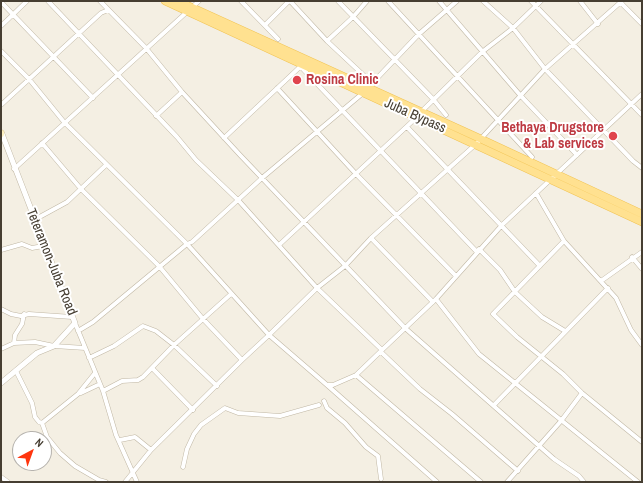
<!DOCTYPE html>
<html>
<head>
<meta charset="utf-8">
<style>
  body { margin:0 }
  #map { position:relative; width:643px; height:483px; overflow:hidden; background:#f4efe3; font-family:"Archivo Narrow",sans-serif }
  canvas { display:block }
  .frame { position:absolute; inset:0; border:2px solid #463e32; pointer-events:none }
  .north { position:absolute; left:12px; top:431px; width:40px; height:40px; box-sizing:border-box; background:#fff; border:1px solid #b5b2ad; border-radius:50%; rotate:41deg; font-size:11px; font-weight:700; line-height:16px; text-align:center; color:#463e32 }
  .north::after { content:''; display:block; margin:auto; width:14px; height:18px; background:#ff350e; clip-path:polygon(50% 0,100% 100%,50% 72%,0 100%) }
</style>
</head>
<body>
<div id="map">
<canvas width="643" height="483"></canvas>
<div class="frame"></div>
<div class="north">N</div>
</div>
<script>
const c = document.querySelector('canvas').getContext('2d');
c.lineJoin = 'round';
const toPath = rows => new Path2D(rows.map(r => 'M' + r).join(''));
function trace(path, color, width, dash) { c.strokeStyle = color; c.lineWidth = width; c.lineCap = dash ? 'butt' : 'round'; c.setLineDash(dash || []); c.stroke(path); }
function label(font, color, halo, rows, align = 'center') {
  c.font = font + ' "Archivo Narrow",sans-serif'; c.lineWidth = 4; c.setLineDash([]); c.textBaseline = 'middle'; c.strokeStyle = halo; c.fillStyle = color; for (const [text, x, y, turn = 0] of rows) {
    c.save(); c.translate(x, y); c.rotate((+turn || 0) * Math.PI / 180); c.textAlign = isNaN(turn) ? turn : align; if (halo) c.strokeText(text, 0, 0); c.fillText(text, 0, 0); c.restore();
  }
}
const minor = toPath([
  [48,1,177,137,196,160,239,201,317,288,382,350],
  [100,1,146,48,182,92,240,155,405,328,554,459,579,476,584,482],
  [241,1,278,39],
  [290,1,327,41,373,84],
  [338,1,433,99,446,115],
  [388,1,532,157],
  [439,1,520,95,577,155],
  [483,1,513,28,545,69,633,161,642,168],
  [531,1,642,115],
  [580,1,598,24],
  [1,2,93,98],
  [621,3,642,24],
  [265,25,289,1],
  [1,26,27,1],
  [327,41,353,17,367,1],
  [1,51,29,79,64,122,187,244,269,335,327,385,333,385,356,375,382,350,436,299,502,225,642,94],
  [301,67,477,252],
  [277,88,356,174,456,276],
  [1,105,101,13,108,10],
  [421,112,482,52,513,28,541,1],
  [156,116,182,92],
  [407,127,540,266],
  [224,138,302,65],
  [42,143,81,189,159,266,203,319,242,360],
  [14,169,199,1],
  [536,193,564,241,616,298,631,330,642,345],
  [34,220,67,202,106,165],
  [371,238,433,302],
  [564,241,493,314,517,337,563,374,582,393,642,442],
  [279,245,417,117],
  [479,249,500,270,515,292,542,317,565,331],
  [1,250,22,244,32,248,43,246],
  [632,257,642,269],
  [601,281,642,252],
  [436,299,479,354,638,482],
  [1,309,11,314,21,316,29,314,72,317],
  [75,323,103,391,116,435,137,482],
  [78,331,93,322,187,244,192,242,262,178,363,93,419,34,457,1],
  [14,343,15,335,22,324,24,314],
  [1,349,14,343,35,342,54,346,85,348],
  [381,352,420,389,452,414,518,471],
  [89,358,114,346,143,326,156,331,174,345,217,386],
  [152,368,193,410],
  [16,371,32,403,35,417,39,422,42,423,78,394,95,373],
  [356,375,481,482],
  [327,385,437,482],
  [103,391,122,381,138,380,143,377,174,345,231,294],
  [81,393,100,384],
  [324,401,327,408,345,423,366,447,378,456,381,479],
  [494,405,608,288],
  [42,423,47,437,60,453,75,466,99,480,106,482],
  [120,440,135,437,151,450],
  [183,467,187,449,194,434,201,425,225,408,238,413,280,416,319,405],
  [1,477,8,482],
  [125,482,151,450,242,360,269,335,317,288,345,266,371,238,476,144,545,69,622,1],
  [507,482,561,421,582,393]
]);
const tertiary = toPath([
  [1,383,37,353,54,346,75,323,2,134]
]);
const secondary = toPath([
  [1,133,1,134]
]);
const primary = toPath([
  [165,1,642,222],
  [178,1,481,139,642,214]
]);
const markers = [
  [297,80,5,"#e0444e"],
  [613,136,5,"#e0444e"]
];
const healthNames = [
  ["Rosina Clinic",306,80],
  ["Bethaya Drugstore",604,128,"right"],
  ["& Lab services",604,144,"right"]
];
const streetNames = [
  ["Juba Bypass",415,116,24],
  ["Teteramon-Juba Road",51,262,68]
];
trace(minor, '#c0b7a4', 5);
trace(tertiary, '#c0b7a4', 6);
trace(secondary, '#dcc88f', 7);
trace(primary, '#f1c353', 8);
trace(minor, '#fff', 4);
trace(tertiary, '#fff', 5);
trace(secondary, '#fff1c1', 6);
trace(primary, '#ffe190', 7);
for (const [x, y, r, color] of markers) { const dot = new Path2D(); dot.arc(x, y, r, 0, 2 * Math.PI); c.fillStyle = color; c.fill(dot); trace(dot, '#fff', 1.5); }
label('bold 14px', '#be3a42', '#fff', healthNames, 'left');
label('14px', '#463e32', '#fff', streetNames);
</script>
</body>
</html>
